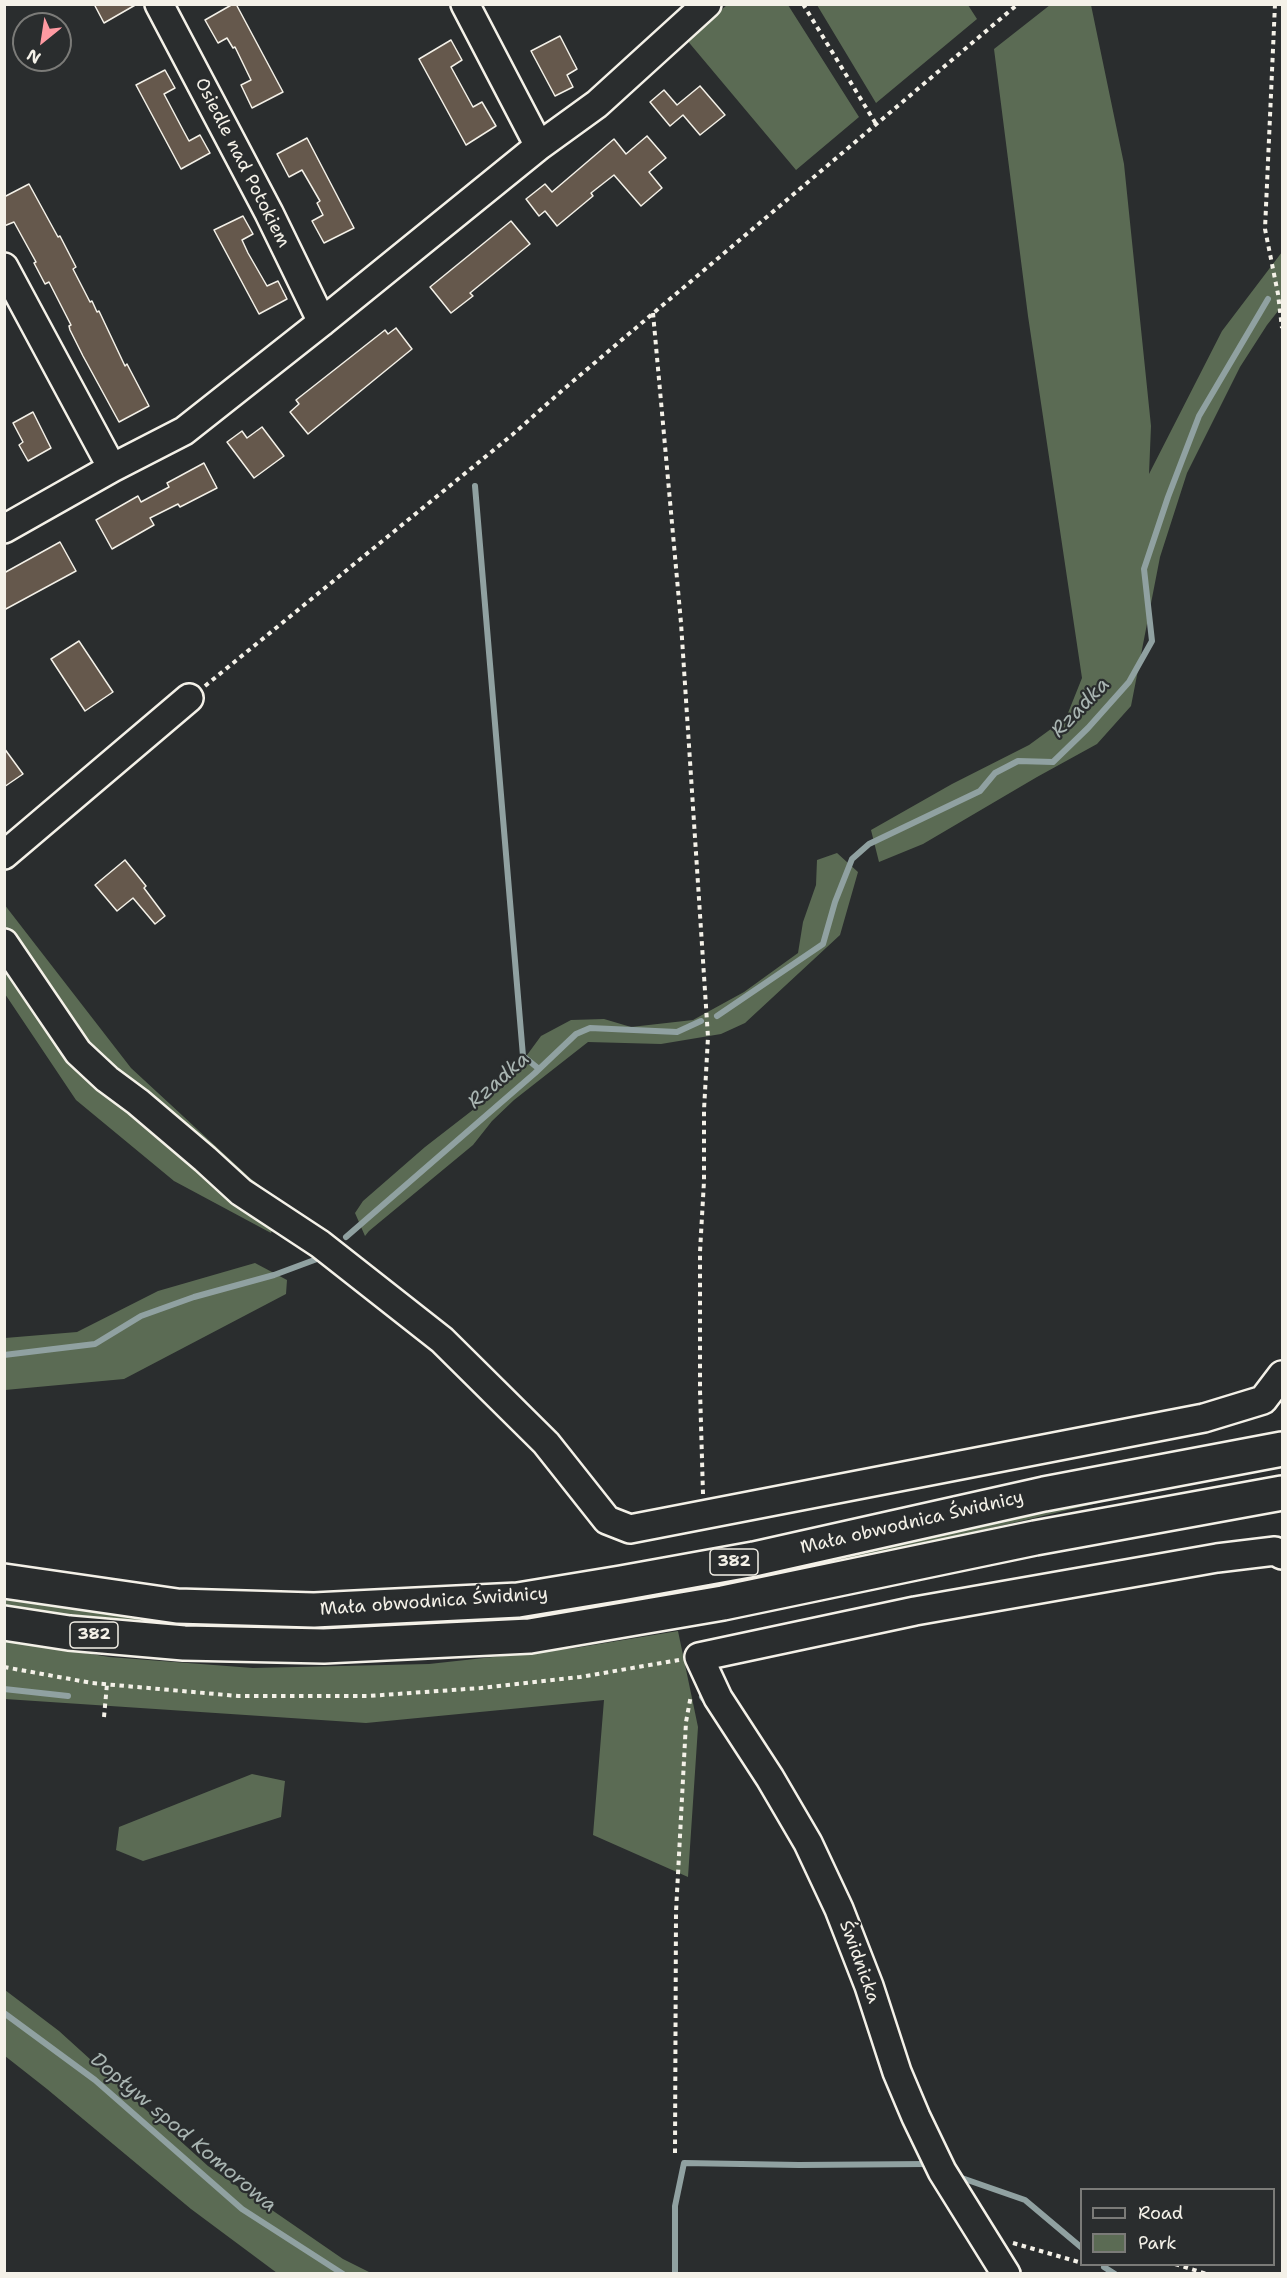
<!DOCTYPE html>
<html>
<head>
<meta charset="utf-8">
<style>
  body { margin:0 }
  #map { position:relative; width:1287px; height:2278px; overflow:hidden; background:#2a2d2e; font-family:"Shantell Sans",sans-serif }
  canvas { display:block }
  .frame { position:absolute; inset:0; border:6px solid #f4f1e8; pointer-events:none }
  .legend { position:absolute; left:1080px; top:2188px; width:195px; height:78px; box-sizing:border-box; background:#2a2d2e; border:2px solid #7b7b78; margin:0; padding:8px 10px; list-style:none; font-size:18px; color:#f4f1e8 }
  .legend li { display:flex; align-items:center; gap:12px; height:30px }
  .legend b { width:30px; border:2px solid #7b7b78 }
  .north { position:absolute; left:12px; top:12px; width:60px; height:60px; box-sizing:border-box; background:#2a2d2e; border:2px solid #7b7b78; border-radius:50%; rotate:210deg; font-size:16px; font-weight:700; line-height:24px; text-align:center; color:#f4f1e8 }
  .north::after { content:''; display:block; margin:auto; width:21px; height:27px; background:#ff9aa2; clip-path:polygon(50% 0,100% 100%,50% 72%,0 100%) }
</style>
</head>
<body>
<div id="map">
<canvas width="1287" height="2278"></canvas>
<div class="frame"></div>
<ul class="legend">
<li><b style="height:8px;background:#2a2d2e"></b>Road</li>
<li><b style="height:16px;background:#5b6b54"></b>Park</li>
</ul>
<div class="north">N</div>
</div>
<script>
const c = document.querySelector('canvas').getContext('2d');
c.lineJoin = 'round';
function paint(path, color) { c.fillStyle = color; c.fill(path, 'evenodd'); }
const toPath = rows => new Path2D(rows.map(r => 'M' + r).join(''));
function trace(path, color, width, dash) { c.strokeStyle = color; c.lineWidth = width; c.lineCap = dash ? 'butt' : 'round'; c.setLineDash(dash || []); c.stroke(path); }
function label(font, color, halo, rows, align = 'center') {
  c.font = font + ' "Shantell Sans",sans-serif'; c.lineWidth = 4.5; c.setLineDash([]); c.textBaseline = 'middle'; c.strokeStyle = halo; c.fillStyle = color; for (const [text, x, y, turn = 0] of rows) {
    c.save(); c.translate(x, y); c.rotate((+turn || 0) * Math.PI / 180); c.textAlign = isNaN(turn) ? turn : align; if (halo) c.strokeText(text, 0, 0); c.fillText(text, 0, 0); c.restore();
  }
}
const green = toPath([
  [727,5,788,5,859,117,796,170,686,39],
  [817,5,968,5,977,19,876,103],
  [1050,5,1091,5,1124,164,1151,426,1149,474,1222,331,1282,252,1282,306,1267,325,1240,367,1187,473,1160,557,1131,706,1097,744,1037,777,923,844,879,862,871,830,952,784,1029,745,1066,718,1082,678,1028,316,994,49],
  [837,853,858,872,840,935,745,1023,721,1034,661,1044,588,1042,514,1100,492,1121,473,1145,369,1231,365,1236,355,1213,363,1201,425,1147,505,1085,541,1036,571,1020,604,1019,631,1027,693,1020,744,992,798,953,803,922,816,885,817,860],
  [4,904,131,1068,250,1178,281,1202,271,1233,174,1181,76,1100,5,994],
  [255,1263,287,1280,286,1294,124,1379,5,1390,5,1338,77,1332,158,1291],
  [1102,1495,1102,1502,800,1573,652,1602,476,1627,206,1633,5,1611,5,1597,274,1623],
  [678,1631,698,1727,688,1877,593,1835,604,1700,366,1723,5,1699,4,1639,109,1657,253,1668,429,1664,575,1648],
  [252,1774,285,1781,281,1817,143,1861,116,1850,119,1827],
  [5,1990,59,2031,208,2166,343,2259,371,2273,277,2273,191,2209,47,2089,5,2056]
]);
const stream = toPath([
  [475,486,523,1056,539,1069],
  [717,1016,823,944,835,902,852,859,869,844,980,791,995,773,1018,761,1053,762,1088,728,1129,682,1152,641,1144,569,1168,497,1199,416,1268,299],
  [346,1237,535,1073,576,1034,590,1028,677,1032,701,1021],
  [4,1355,95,1344,141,1316,194,1297,274,1275,317,1259],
  [4,1689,68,1696],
  [702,1697,709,1706],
  [4,2013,95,2080,242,2209,343,2274],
  [956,2176,1025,2200,1082,2248],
  [1104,2267,1115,2274],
  [675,2274,675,2206,684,2163,799,2165,927,2164]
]);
const building = toPath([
  [94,4,137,4,104,23,94,4],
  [233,4,236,4,283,92,252,108,241,85,251,80,235,47,233,48,227,38,218,43,205,20,233,4],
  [560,36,577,69,567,75,573,87,555,96,531,51,560,36],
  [451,40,462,60,451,67,473,107,482,102,496,126,466,145,419,59,451,40],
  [165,70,175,88,164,94,182,128,189,141,200,135,210,153,181,169,136,85,165,70],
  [700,86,725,115,700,135,683,115,670,126,650,102,664,90,677,105,700,86],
  [647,136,666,158,649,172,662,188,641,206,614,175,591,193,593,196,557,226,545,211,539,216,526,199,545,184,552,192,614,139,626,154,647,136],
  [307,138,354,228,324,243,312,221,323,215,317,203,320,201,302,170,289,177,277,154,307,138],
  [29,184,58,237,60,236,76,267,73,269,90,302,92,301,97,312,99,311,125,366,127,364,149,406,119,422,83,356,70,330,69,326,71,325,49,282,45,284,34,263,36,262,14,222,4,226,4,197,29,184],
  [243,216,253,234,242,240,248,253,267,286,278,281,287,299,259,314,214,230,243,216],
  [511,221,530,244,470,293,473,296,451,313,430,287,511,221],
  [396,328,412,349,308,434,290,412,299,404,296,400,385,330,388,334,396,328],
  [33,412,51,448,28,461,19,445,23,442,13,423,33,412],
  [262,427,284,456,254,478,227,442,242,431,247,438,262,427],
  [204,463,217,488,180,507,178,504,150,518,154,525,112,549,96,520,138,496,141,502,169,487,167,483,204,463],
  [60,542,76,571,4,610,4,573,60,542],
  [79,641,113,692,85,711,51,659,79,641],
  [4,748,23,774,4,787,4,748],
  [125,860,146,886,144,888,165,916,155,924,133,898,117,911,95,885,125,860]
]);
const path = toPath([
  [803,4,876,124],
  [1275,4,1265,229,1278,294,1282,328],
  [653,313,681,623,708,1037,704,1110,704,1181,700,1252,700,1390,703,1494],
  [205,686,512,435,565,388,1018,4],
  [4,1667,92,1683,238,1696,368,1696,481,1688,580,1677,679,1660],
  [104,1717,107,1684],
  [675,2153,676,1912,686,1722,691,1695],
  [1013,2243,1082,2263],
  [1175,2264,1207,2274]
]);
const minor = toPath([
  [159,4,269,213,322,322],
  [465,4,539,146],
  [4,267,112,468,184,431,322,322,539,146,597,104,707,4],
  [4,529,112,468],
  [4,855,189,698],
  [4,943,78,1052,107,1079,138,1102,205,1159,241,1192,320,1244,442,1340,546,1443,607,1520,630,1529,1204,1418,1263,1400,1282,1375],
  [1006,2274,942,2171,916,2117,897,2072,869,1986,839,1909,808,1843,770,1778,718,1698,699,1657,915,1611,1217,1558,1275,1551,1282,1555]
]);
const major = toPath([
  [4,1581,177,1606,314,1610,518,1600,621,1583,754,1559,1044,1494,1282,1449],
  [4,1623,69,1633,184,1643,324,1646,530,1636,723,1603,1035,1538,1282,1493]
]);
const shields = [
  [734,1562,48],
  [94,1635,48]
];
const shieldNames = [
  ["382",734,1562],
  ["382",94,1635]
];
const streetNames = [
  ["Osiedle nad Potokiem",242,163,63],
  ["Mała obwodnica Świdnicy",912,1523,-13],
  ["Mała obwodnica Świdnicy",434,1602,-4],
  ["Świdnicka",859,1962,70]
];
const waterNames = [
  ["Rzadka",1081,708,-46],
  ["Rzadka",499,1081,-41],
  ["Dopływ spod Komorowa",183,2133,40]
];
paint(green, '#5b6b54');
trace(stream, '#90a1a1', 6);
paint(building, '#65584c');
trace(building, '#f4f1e8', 1.5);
trace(minor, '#f4f1e8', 32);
trace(major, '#f4f1e8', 38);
trace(path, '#f4f1e8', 4, [4.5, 4.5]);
trace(minor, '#2a2d2e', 27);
trace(major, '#2a2d2e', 33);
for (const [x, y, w] of shields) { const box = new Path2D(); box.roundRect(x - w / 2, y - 13, w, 26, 4.5); c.fillStyle = '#2a2d2e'; c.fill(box); trace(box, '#f4f1e8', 1.5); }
label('bold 16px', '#f4f1e8', null, shieldNames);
label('18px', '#f4f1e8', '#2a2d2e', streetNames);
label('italic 20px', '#a9b5b2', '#2a2d2e', waterNames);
</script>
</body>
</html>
